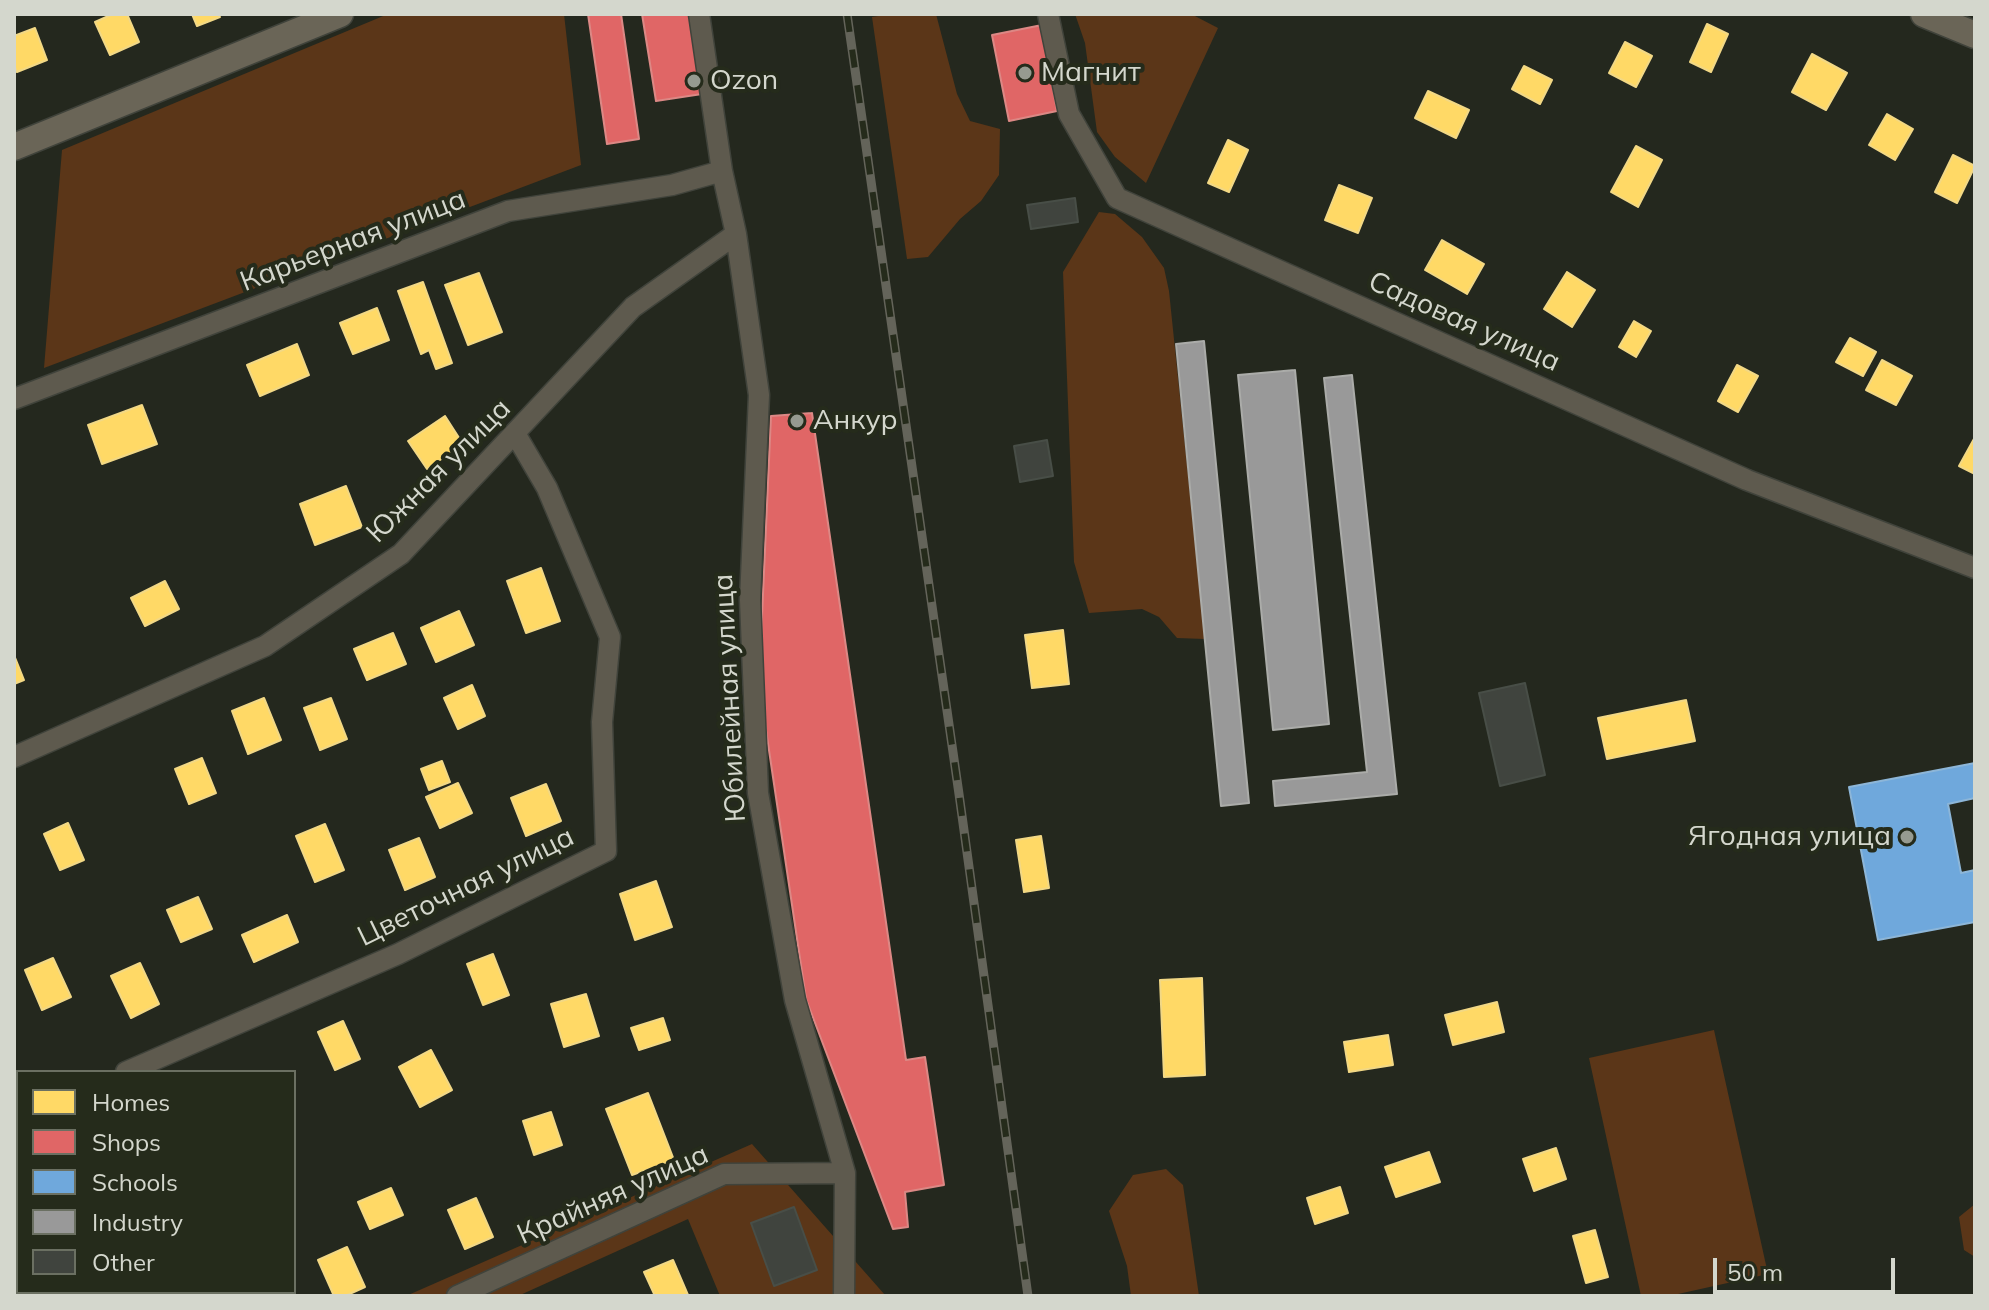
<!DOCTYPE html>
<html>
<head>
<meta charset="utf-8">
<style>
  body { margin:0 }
  #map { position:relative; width:1989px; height:1310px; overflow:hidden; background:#24281e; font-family:Mulish,sans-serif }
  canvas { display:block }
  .frame { position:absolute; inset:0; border:16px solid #d4d7cd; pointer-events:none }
  .legend { position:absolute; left:16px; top:1070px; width:280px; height:224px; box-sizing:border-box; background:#252b1b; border:2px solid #6b7062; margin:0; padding:10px 14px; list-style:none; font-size:24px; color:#d4d7cd }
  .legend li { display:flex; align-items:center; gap:16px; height:40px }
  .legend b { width:40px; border:2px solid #6b7062 }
  .scale { position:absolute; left:1713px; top:1258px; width:182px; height:36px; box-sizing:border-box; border:4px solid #d4d7cd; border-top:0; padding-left:10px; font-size:24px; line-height:28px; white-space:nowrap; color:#d4d7cd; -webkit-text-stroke:6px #252b1b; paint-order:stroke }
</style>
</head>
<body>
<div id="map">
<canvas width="1989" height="1310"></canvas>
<div class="frame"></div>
<ul class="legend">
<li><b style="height:22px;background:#ffd966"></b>Homes</li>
<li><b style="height:22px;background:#e06666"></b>Shops</li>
<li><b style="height:22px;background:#6fa8dc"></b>Schools</li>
<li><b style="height:22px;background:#999"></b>Industry</li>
<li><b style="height:22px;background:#40443e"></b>Other</li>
</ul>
<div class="scale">50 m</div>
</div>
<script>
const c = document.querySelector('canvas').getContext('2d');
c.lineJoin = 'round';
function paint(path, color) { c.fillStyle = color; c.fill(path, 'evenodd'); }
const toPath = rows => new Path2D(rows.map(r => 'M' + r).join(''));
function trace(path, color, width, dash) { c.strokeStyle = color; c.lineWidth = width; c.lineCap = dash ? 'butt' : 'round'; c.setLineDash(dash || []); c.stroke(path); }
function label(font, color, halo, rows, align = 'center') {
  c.font = font + ' Mulish,sans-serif'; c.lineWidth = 8; c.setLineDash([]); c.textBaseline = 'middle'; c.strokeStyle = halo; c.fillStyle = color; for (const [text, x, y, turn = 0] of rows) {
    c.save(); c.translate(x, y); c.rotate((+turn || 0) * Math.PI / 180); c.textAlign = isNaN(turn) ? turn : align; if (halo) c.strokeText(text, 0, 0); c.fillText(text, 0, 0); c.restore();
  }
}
const green = toPath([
  [388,14,564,14,581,165,44,368,62,150],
  [891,14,936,14,957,94,970,121,1000,129,999,175,981,201,960,219,928,257,907,259,872,17],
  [1075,14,1191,14,1218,28,1146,183,1115,157,1097,132,1085,43],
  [1099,212,1115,214,1142,237,1164,268,1169,291,1205,639,1177,638,1159,617,1142,609,1089,613,1074,562,1063,272],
  [1714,1030,1768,1274,1669,1296,1641,1296,1589,1058],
  [752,1144,885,1295,720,1296,688,1219,518,1296,406,1296],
  [1166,1169,1183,1185,1199,1296,1131,1296,1127,1266,1109,1211,1133,1175],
  [1975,1204,1975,1257,1964,1250,1959,1217]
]);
const homes = toPath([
  [113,14,127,14,139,42,110,55,95,22,113,14],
  [192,14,218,14,220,17,197,26,192,14],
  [1707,24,1728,34,1711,72,1690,62,1707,24],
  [35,28,47,60,17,72,14,65,14,36,35,28],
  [1625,42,1652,56,1636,87,1609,73,1625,42],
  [1812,54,1847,73,1826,110,1792,92,1812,54],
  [1524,66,1552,80,1540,104,1512,89,1524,66],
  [1428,91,1469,110,1456,138,1415,118,1428,91],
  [1887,114,1913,129,1895,160,1869,145,1887,114],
  [1228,140,1248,150,1229,192,1208,183,1228,140],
  [1636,146,1662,160,1638,207,1611,192,1636,146],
  [1953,155,1975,166,1957,203,1935,192,1953,155],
  [1339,185,1372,198,1358,233,1325,220,1339,185],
  [1442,240,1484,264,1467,294,1425,270,1442,240],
  [1567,272,1595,290,1572,327,1544,309,1567,272],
  [479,273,502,332,468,345,445,285,479,273],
  [423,282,452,363,436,369,429,350,421,354,398,291,423,282],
  [377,308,389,340,353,354,340,323,377,308],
  [1634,321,1651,331,1636,357,1619,347,1634,321],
  [1850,338,1876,352,1863,376,1836,362,1850,338],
  [297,344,309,375,260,396,247,365,297,344],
  [1882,360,1912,376,1896,405,1866,390,1882,360],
  [1737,365,1758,376,1738,412,1718,401,1737,365],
  [142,405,157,444,102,464,88,425,142,405],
  [445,416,463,444,427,469,408,441,445,416],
  [1975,437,1975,474,1959,466,1975,437],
  [346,486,362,527,315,545,300,504,346,486],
  [541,568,560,621,526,633,507,581,541,568],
  [165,581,179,609,145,626,131,598,165,581],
  [459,611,474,645,436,662,421,628,459,611],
  [1063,630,1069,684,1032,688,1025,635,1063,630],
  [393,633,406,664,367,680,354,649,393,633],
  [14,655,24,680,14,684,14,655],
  [472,685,485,716,458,729,444,698,472,685],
  [264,698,281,740,248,754,232,711,264,698],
  [331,698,347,739,320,750,304,708,331,698],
  [1686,700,1695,741,1607,759,1598,718,1686,700],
  [202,758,216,793,189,804,175,769,202,758],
  [442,761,450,782,429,790,421,769,442,761],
  [458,783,472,813,440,828,426,797,458,783],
  [546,784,561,821,526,836,511,798,546,784],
  [68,823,84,860,60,870,44,834,68,823],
  [325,824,344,870,315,882,296,836,325,824],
  [1041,836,1049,888,1024,892,1016,840,1041,836],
  [419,838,435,877,405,890,389,850,419,838],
  [656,881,672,927,635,940,620,894,656,881],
  [198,897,212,929,181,942,167,910,198,897],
  [287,915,298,942,254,962,242,935,287,915],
  [493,954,509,995,483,1005,467,964,493,954],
  [53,958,71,997,42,1010,25,970,53,958],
  [140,963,159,1004,131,1018,111,976,140,963],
  [1202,978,1205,1075,1164,1077,1160,980,1202,978],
  [586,994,599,1036,564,1047,551,1004,586,994],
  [1497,1002,1504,1032,1453,1045,1445,1015,1497,1002],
  [663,1018,670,1040,639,1050,631,1028,663,1018],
  [343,1021,360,1059,335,1070,318,1032,343,1021],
  [1388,1035,1393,1065,1349,1072,1344,1042,1388,1035],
  [431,1050,452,1090,420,1107,399,1067,431,1050],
  [648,1093,674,1160,632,1175,606,1109,648,1093],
  [551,1112,562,1145,534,1155,523,1121,551,1112],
  [1556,1148,1566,1179,1534,1191,1523,1159,1556,1148],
  [1429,1152,1440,1182,1396,1197,1385,1167,1429,1152],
  [1340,1187,1348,1213,1315,1224,1307,1198,1340,1187],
  [391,1188,403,1215,370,1229,358,1202,391,1188],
  [476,1198,493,1237,465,1249,448,1210,476,1198],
  [18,1229,18,1250,14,1241,14,1231,18,1229],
  [1595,1230,1608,1277,1586,1283,1573,1236,1595,1230],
  [347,1247,365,1287,345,1296,334,1296,318,1260,347,1247],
  [673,1260,688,1295,655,1296,644,1272,673,1260]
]);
const shops = toPath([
  [588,14,621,14,639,139,607,144,588,14],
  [642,14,689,14,702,94,656,101,642,14],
  [1042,25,1057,111,1009,121,992,35,1042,25],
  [812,413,906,1060,925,1057,944,1185,905,1192,908,1227,893,1229,806,999,759,683,771,416,812,413]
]);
const schools = toPath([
  [1975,763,1975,798,1948,804,1961,873,1975,870,1975,922,1878,940,1849,787,1975,763]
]);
const industry = toPath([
  [1204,341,1249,803,1221,806,1176,344,1204,341],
  [1295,370,1329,724,1273,730,1238,375,1295,370],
  [1352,375,1397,794,1275,806,1273,781,1367,772,1324,378,1352,375]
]);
const building = toPath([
  [1075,198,1078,222,1031,229,1027,205,1075,198],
  [1047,440,1053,476,1020,482,1014,446,1047,440],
  [1525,683,1545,775,1500,786,1479,693,1525,683],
  [794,1207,817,1270,774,1286,751,1223,794,1207]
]);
const street = toPath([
  [699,14,722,171,736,234,759,395,750,600,758,793,795,1000,845,1173,844,1296],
  [1048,14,1069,114,1117,198,1747,480,1975,568],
  [14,399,508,211,672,185,722,171],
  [14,757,265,646,401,554,633,307,736,234],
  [126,1072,398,954,606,851,602,722,610,637,547,488,516,435],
  [14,1121,18,1119],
  [457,1296,724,1174,845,1173]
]);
const secondary = toPath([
  [1924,14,1975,35],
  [14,147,340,14]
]);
const rail = toPath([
  [847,14,959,794,1028,1296]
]);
const markers = [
  [1025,73,8,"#969a90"],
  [694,81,8,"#969a90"],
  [797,421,8,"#969a90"],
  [1907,837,8,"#969a90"]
];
const poiNames = [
  ["Магнит",1041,73],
  ["Ozon",710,81],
  ["Анкур",813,421],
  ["Ягодная улица",1891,837,"right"]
];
const streetNames = [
  ["Карьерная улица",353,241,-21],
  ["Садовая улица",1464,322,24],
  ["Южная улица",439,471,-45],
  ["Юбилейная улица",730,698,-93],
  ["Цветочная улица",466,887,-26],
  ["Крайняя улица",613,1195,-24]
];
paint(green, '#5b3618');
paint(homes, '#ffd966');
trace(homes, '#f2d885', 2);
paint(shops, '#e06666');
trace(shops, '#dc8885', 2);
paint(schools, '#6fa8dc');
trace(schools, '#8db6d8', 2);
paint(industry, '#999');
trace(industry, '#abaca9', 2);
paint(building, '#40443e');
trace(building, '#484e47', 2);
trace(street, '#40433b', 23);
trace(secondary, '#40433b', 29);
trace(street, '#5e5a4e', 20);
trace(secondary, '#6a6557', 26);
trace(rail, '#64645a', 9);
trace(rail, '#252b1b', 6, [18]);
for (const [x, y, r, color] of markers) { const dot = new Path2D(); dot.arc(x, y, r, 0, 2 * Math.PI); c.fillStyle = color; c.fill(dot); trace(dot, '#252b1b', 3); }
label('28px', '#d4d7cd', '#252b1b', poiNames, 'left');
label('28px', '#d4d7cd', '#252b1b', streetNames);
</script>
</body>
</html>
